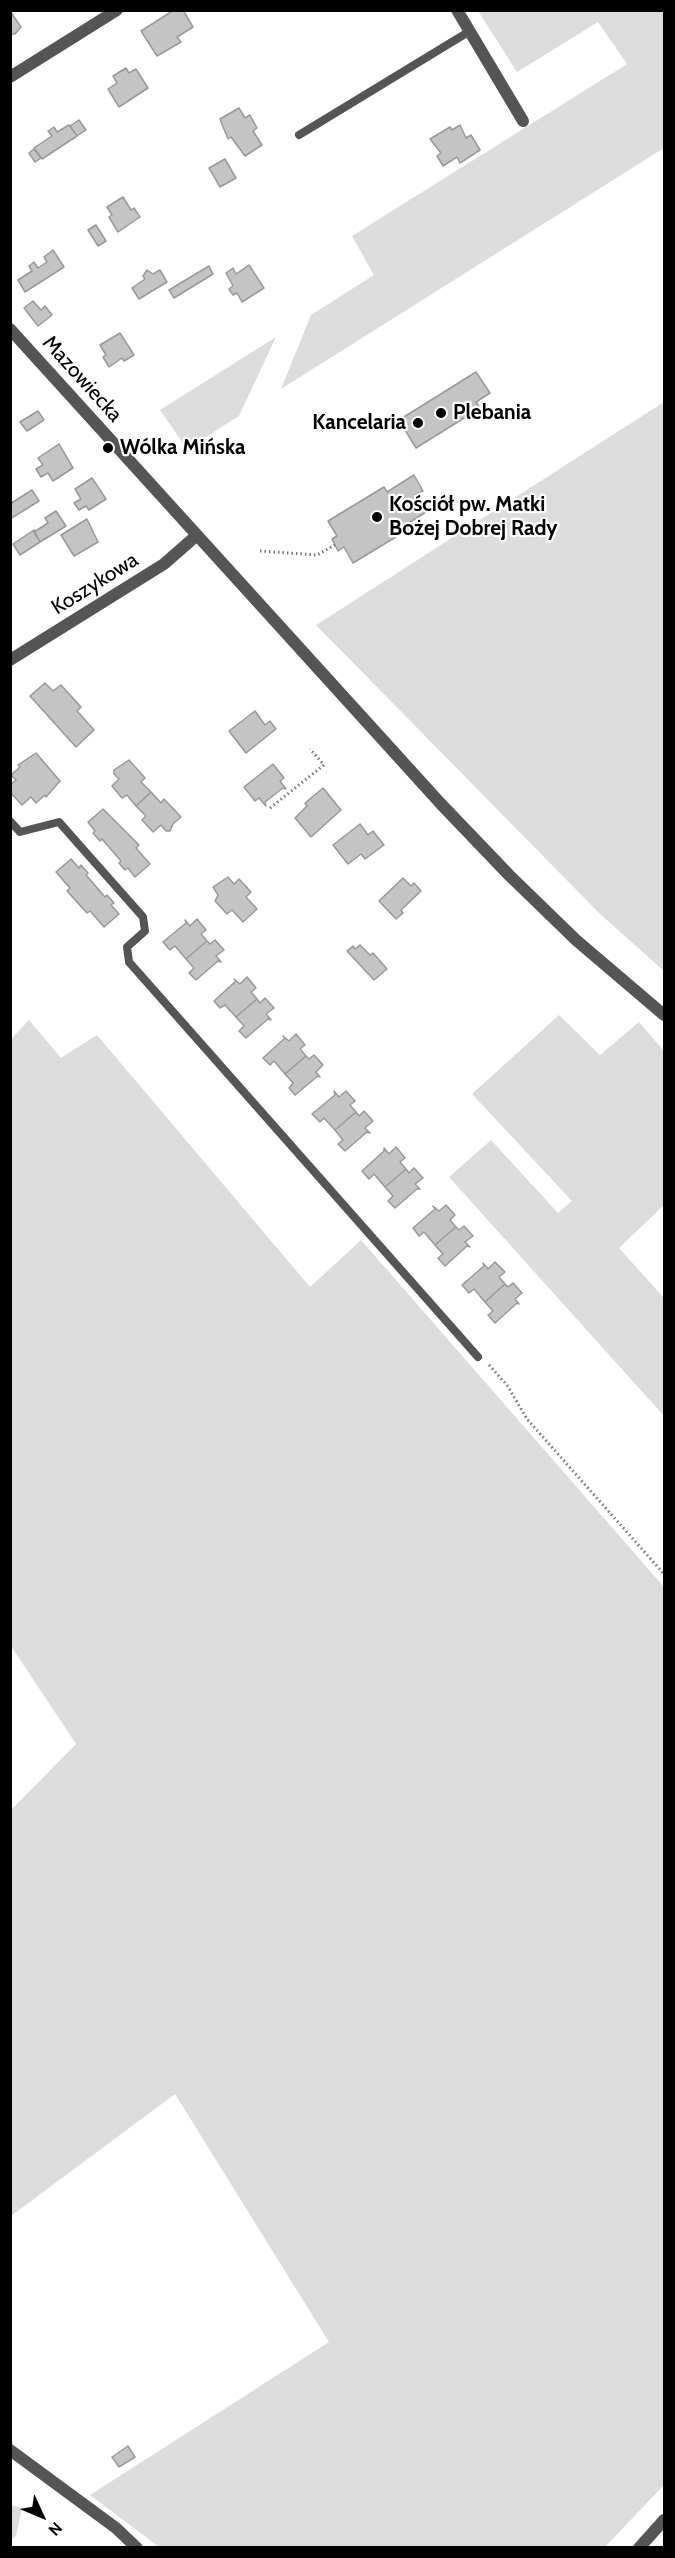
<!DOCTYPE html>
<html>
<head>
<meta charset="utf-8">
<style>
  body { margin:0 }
  #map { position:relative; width:675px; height:2558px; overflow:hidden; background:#fff; font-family:Cabin,sans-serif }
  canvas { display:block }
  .frame { position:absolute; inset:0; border:12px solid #000; pointer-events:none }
  .north { position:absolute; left:12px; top:2486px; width:60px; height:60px; -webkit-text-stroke:4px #fff; paint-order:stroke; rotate:134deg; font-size:16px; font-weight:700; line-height:24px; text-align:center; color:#000 }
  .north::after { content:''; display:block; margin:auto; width:21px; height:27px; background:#000; clip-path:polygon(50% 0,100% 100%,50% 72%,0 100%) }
</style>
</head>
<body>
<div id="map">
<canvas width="675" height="2558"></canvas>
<div class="frame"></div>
<div class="north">N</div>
</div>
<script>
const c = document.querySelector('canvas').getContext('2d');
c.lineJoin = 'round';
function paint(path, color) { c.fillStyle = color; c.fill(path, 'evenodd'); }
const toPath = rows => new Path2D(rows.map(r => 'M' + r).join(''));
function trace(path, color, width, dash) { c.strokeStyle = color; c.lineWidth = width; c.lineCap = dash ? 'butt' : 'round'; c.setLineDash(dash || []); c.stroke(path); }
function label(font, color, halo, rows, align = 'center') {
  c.font = font + ' Cabin,sans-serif'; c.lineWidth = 4.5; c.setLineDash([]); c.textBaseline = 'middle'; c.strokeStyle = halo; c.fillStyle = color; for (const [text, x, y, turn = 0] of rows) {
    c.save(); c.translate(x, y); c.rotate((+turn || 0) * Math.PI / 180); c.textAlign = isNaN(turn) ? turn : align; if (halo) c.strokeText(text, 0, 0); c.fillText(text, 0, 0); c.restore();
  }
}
const green = toPath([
  [478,11,664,11,664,148,281,389,311,315,374,275,352,236,627,64,598,22,517,72],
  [276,337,239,416,187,449,160,410],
  [664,402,664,971,600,914,316,625],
  [559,1015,600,1055,639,1022,664,1051,664,1205,619,1248,664,1298,664,1416,449,1177,491,1140,558,1213,572,1201,472,1094],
  [29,1020,61,1058,97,1035,310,1287,361,1240,664,1587,664,2485,605,2547,159,2547,90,2495,329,2342,175,2094,11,2216,11,1810,76,1744,11,1646,10,1040],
  [11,2505,22,2508,16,2536,11,2540]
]);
const building = toPath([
  [174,10,183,10,193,27,177,37,181,42,157,56,141,31,174,10],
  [10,11,21,27,15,34,10,34,10,11],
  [126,68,129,73,136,69,148,88,119,107,108,89,117,83,113,76,126,68],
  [239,108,245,118,250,115,257,128,253,131,262,145,245,156,231,137,228,139,220,119,239,108],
  [79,120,86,130,77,136,70,126,79,120],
  [69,125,77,136,42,159,34,148,52,136,48,131,54,127,57,132,69,125],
  [460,125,466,138,471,135,480,150,460,163,457,157,443,166,437,156,441,153,430,139,450,127,452,130,460,125],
  [34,149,41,158,35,162,29,153,34,149],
  [225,159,236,178,220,187,209,168,225,159],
  [123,197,131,210,134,208,140,217,118,232,109,217,112,215,107,207,123,197],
  [96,225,106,241,98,246,88,230,96,225],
  [53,250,64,267,25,292,18,280,32,271,29,266,34,262,38,268,47,262,44,257,53,250],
  [249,265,264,288,242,302,237,293,233,295,229,289,233,286,226,273,233,268,236,274,249,265],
  [209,266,213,274,174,298,169,290,209,266],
  [147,270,153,274,160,270,167,282,139,299,132,288,145,279,143,276,147,270],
  [33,301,41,310,45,306,52,315,38,326,24,308,33,301],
  [120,333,134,355,124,361,122,358,109,367,103,357,106,355,100,345,120,333],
  [476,372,490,393,476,402,480,408,416,448,399,420,476,372],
  [38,411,44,420,27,431,20,422,38,411],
  [59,444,73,468,53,481,48,473,41,477,36,469,43,465,38,458,59,444],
  [414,475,423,491,415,495,426,512,407,524,409,529,353,563,344,547,338,551,332,539,337,536,328,521,384,487,387,492,414,475],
  [92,478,106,499,89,510,86,506,79,510,74,503,81,499,75,489,92,478],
  [32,490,39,501,10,519,10,504,32,490],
  [56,511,66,526,40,542,34,532,48,523,45,518,56,511],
  [87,519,98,542,74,556,61,535,87,519],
  [34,530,40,542,20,555,13,544,34,530],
  [45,683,53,691,61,685,81,707,77,711,94,730,76,747,30,696,45,683],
  [255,711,265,725,270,721,276,729,246,753,229,731,255,711],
  [36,753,60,781,46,797,45,795,36,803,31,797,22,805,10,792,10,785,16,780,11,775,20,767,18,765,36,753],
  [129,760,145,778,141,782,151,792,136,806,127,795,122,798,112,786,119,779,114,774,114,770,129,760],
  [273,764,284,778,280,781,286,789,283,788,265,802,266,806,259,798,255,801,244,787,273,764],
  [323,788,341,810,311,837,295,818,307,806,305,803,323,788],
  [151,792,161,803,164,799,181,817,173,824,170,831,166,831,161,825,153,832,142,820,146,816,136,806,151,792],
  [103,809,139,845,136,848,150,864,135,877,128,868,125,870,119,863,121,861,102,839,100,841,93,833,95,831,88,822,103,809],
  [360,824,368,835,373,831,384,845,365,859,361,854,348,864,333,845,360,824],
  [71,859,79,868,81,865,88,873,86,875,105,897,107,895,114,903,111,905,119,914,104,927,90,911,87,913,67,891,70,888,56,872,71,859],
  [228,877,234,884,239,879,251,892,246,897,257,909,243,922,232,910,227,914,215,901,218,895,213,887,228,877],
  [403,878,411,886,414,883,421,891,401,910,403,913,396,919,379,901,403,878],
  [197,919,206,930,201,934,207,941,186,959,175,946,170,950,163,942,186,923,185,920,190,926,197,919],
  [215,940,224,950,216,956,221,962,218,961,196,980,189,973,194,968,186,959,207,941,210,944,215,940],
  [360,945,370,955,373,953,387,969,374,980,347,951,353,946,355,949,360,945],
  [247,977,256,988,251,992,257,999,236,1017,225,1005,220,1008,214,1001,236,981,234,979,240,984,247,977],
  [265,998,274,1008,266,1014,271,1020,268,1019,246,1038,239,1031,244,1026,236,1017,257,999,260,1003,265,998],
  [296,1034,305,1045,300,1049,306,1056,285,1074,274,1061,270,1065,263,1058,285,1038,283,1036,289,1041,296,1034],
  [314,1055,323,1065,316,1072,320,1077,318,1076,295,1095,289,1088,293,1083,285,1074,306,1056,309,1059,314,1055],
  [334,1091,339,1097,346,1091,355,1101,350,1105,356,1112,335,1130,324,1118,320,1122,312,1114,335,1095,334,1091],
  [364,1111,373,1121,365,1128,370,1133,367,1132,345,1151,338,1144,343,1140,335,1130,356,1112,359,1116,364,1111],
  [396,1147,405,1158,400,1162,406,1169,385,1187,374,1174,369,1179,362,1171,384,1151,384,1148,389,1154,396,1147],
  [414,1168,423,1178,415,1184,420,1189,417,1189,395,1208,388,1201,393,1196,385,1187,406,1169,409,1173,414,1168],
  [446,1205,455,1215,450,1220,456,1227,435,1245,424,1232,419,1236,413,1228,435,1209,433,1206,439,1211,446,1205],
  [464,1226,473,1236,465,1242,470,1247,467,1246,445,1266,438,1258,443,1254,435,1245,456,1227,459,1230,464,1226],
  [495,1262,505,1272,499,1277,505,1284,485,1302,474,1289,469,1293,462,1285,484,1266,483,1263,488,1269,495,1262],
  [513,1283,522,1293,515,1299,519,1304,517,1303,495,1323,488,1315,493,1311,485,1302,505,1284,508,1287,513,1283],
  [128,2446,135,2457,119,2467,112,2457,128,2446]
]);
const path = toPath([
  [260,551,317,555,335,545],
  [270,808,324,765,310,749],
  [489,1365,507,1385,527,1419,664,1574]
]);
const service = toPath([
  [299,135,470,31],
  [10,821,20,832,59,822,143,917,145,931,127,947,129,962,478,1357]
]);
const minor = toPath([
  [457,10,523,121],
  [10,660,164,564,196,536],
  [10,2450,116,2528,137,2548],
  [639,2548,664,2520]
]);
const tertiary = toPath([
  [10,77,117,10],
  [10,329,441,804,509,875,576,940,664,1015]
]);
const markers = [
  [441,413,6,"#000"],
  [418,423,6,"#000"],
  [108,448,6,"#000"],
  [377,517,6,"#000"]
];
const streetNames = [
  ["Mazowiecka",82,379,48],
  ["Koszykowa",95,584,-32]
];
const poiNames = [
  ["Plebania",453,413],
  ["Kancelaria",406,423,"right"],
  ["Wólka Mińska",120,448],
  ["Kościół pw. Matki",389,505],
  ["Bożej Dobrej Rady",389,529]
];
paint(green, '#dcdcdc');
paint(building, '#c4c4c4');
trace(building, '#999', 1.5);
trace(path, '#777', 3, [1.5, 3]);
trace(service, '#555', 8);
trace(minor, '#555', 12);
trace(tertiary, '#555', 12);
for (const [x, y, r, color] of markers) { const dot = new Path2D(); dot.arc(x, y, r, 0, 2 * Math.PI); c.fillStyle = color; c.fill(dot); trace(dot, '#fff', 2); }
label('21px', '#000', '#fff', streetNames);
label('bold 21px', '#000', '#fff', poiNames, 'left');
</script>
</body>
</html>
